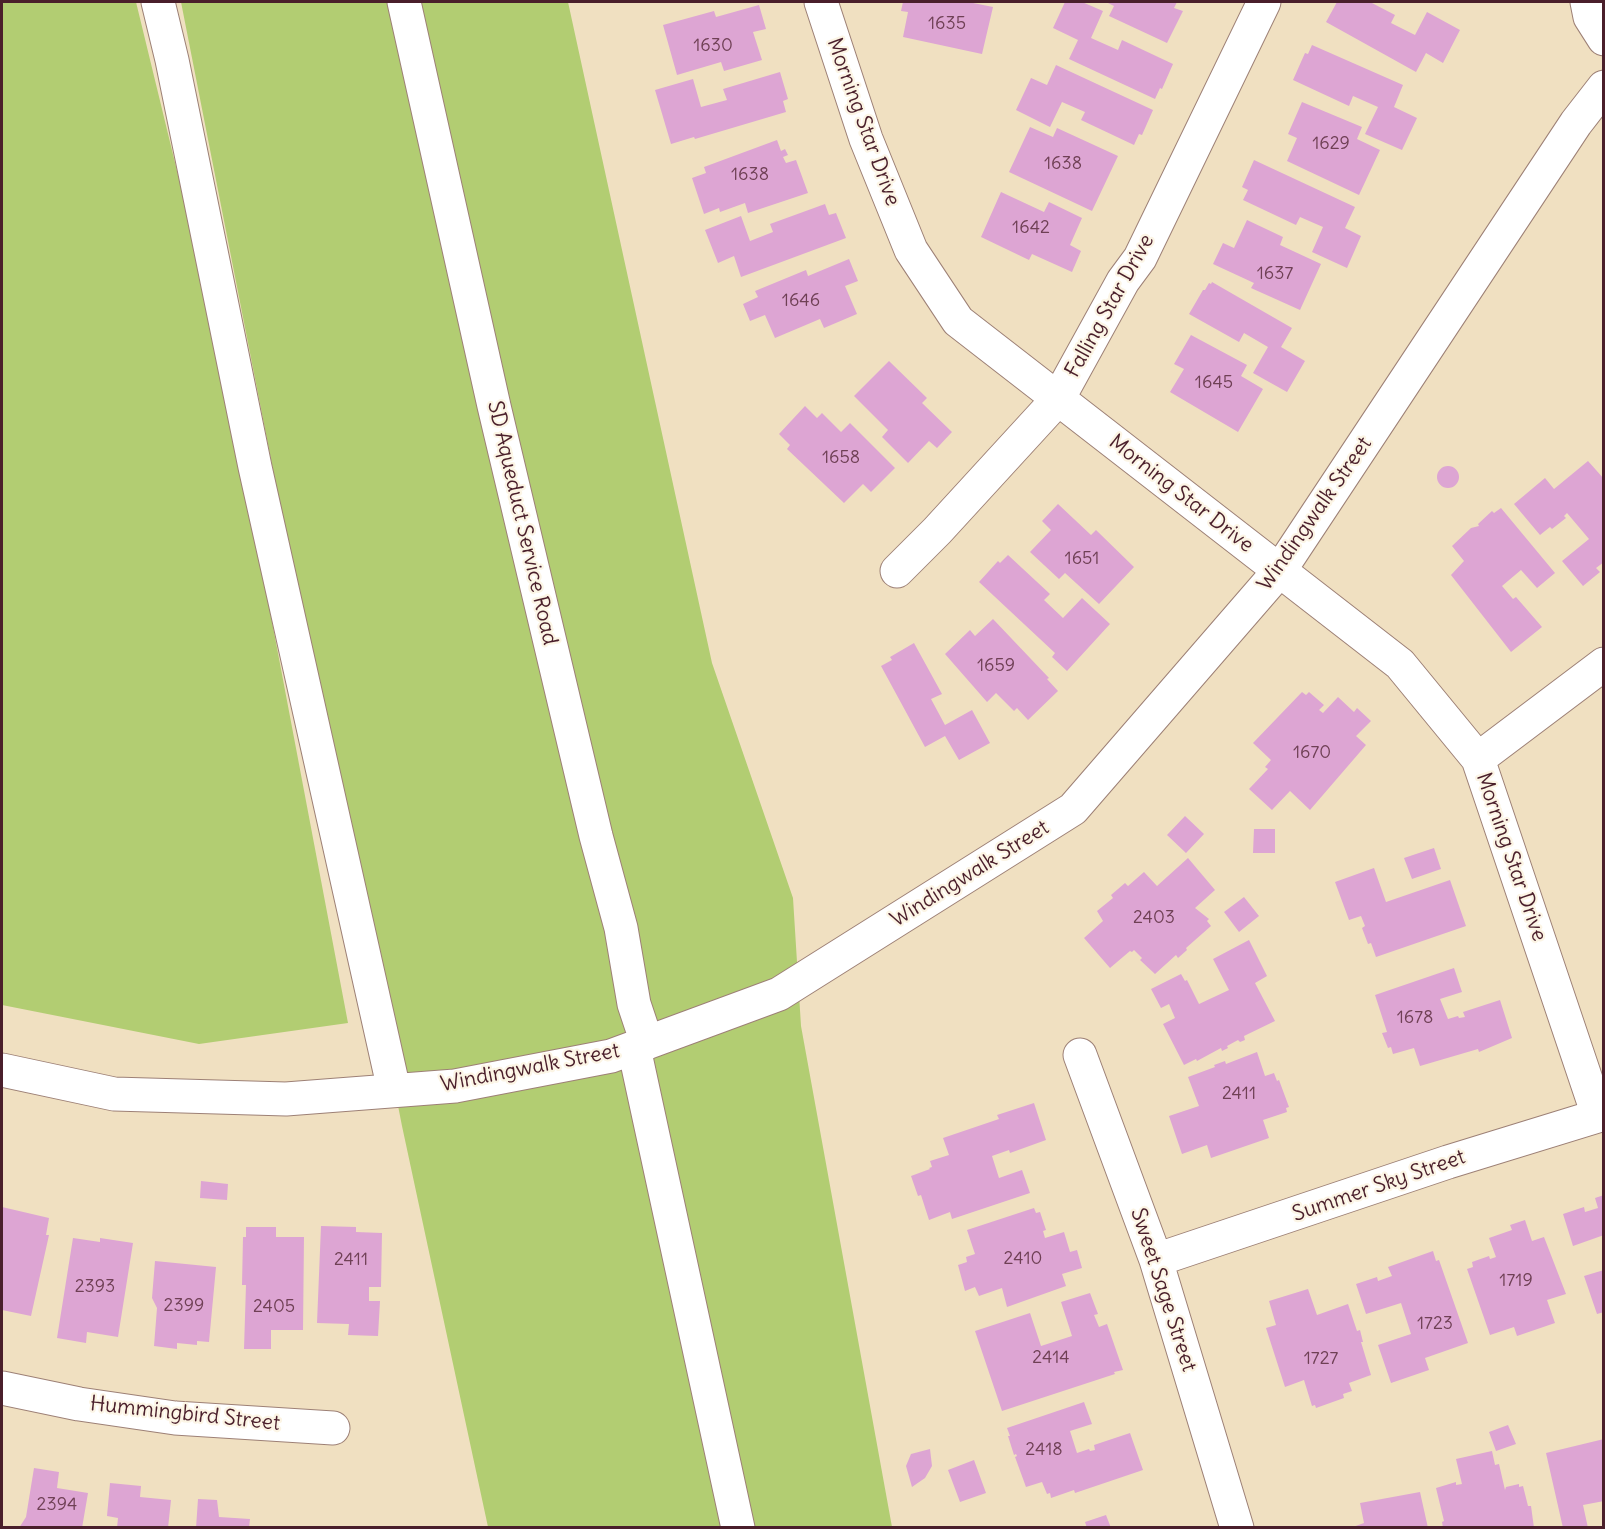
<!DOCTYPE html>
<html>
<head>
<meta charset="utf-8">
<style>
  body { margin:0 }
  #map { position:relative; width:1605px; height:1529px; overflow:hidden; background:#f0e0c1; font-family:Delius,sans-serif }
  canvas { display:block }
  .frame { position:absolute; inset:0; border:3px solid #4a1f2b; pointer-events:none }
</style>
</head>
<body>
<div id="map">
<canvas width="1605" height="1529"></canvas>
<div class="frame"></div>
</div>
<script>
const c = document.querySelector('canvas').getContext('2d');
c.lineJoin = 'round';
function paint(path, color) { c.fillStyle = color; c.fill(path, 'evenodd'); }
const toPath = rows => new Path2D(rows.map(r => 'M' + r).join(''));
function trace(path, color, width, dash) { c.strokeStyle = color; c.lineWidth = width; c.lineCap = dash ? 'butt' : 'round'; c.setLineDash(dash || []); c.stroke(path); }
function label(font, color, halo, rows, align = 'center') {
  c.font = font + ' Delius,sans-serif'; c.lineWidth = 4.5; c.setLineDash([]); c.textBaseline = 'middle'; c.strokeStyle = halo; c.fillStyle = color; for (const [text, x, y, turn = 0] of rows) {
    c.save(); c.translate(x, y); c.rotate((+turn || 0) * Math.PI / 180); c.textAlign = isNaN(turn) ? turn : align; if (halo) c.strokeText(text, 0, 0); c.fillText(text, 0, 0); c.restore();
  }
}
const green = toPath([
  [2,2,136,2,221,352,348,1023,199,1044,2,1005],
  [181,2,568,2,712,663,793,898,801,1026,892,1527,488,1527,402,1126]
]);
const building = toPath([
  [903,2,968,2,993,7,982,54,903,37,908,12,901,11],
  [1065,2,1082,2,1103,11,1091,38,1118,50,1122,40,1173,64,1162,89,1160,88,1155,99,1069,59,1078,40,1053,28],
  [1106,2,1177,2,1174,8,1183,11,1167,43,1109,16,1114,6],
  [1337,2,1370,2,1395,15,1391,23,1415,35,1427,12,1460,30,1443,63,1426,53,1416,72,1326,22],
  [759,5,766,29,753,32,762,60,724,71,721,62,677,75,663,25,714,11,716,17],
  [1312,45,1403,85,1394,107,1417,118,1402,150,1365,134,1378,107,1353,96,1349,106,1293,80,1305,53,1308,54],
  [1056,65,1153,110,1142,135,1139,134,1134,145,1081,120,1085,112,1062,102,1050,127,1016,110,1031,78,1047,85],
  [780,72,788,99,783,101,786,112,695,139,694,137,671,144,655,90,693,79,701,107,727,100,723,89],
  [1302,102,1362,127,1357,139,1380,150,1359,195,1287,161,1297,138,1288,134],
  [1030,127,1053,137,1057,128,1118,156,1092,211,1009,172],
  [777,140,781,151,785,149,788,155,783,157,786,163,796,160,808,193,748,213,745,203,720,212,719,208,704,214,692,178,706,173,704,167],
  [1254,160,1355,207,1345,228,1361,236,1347,268,1312,252,1323,227,1300,217,1296,225,1243,200,1248,190,1242,187],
  [1001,192,1044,212,1049,202,1082,218,1070,245,1081,251,1072,272,1032,254,1029,260,981,237],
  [825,204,829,215,836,213,846,238,741,277,734,256,718,263,705,230,741,216,750,241,773,232,770,224],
  [1247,220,1283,237,1280,245,1321,264,1300,310,1251,288,1254,283,1213,264,1223,243,1234,248],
  [849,259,858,281,845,286,857,314,824,328,820,319,775,338,765,315,750,321,743,304,758,297,755,291,806,270,808,276],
  [1212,282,1292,328,1281,347,1305,361,1287,392,1253,373,1268,347,1244,333,1239,342,1189,314,1203,290,1205,290,1209,283,1211,284],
  [1191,335,1247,365,1241,376,1263,389,1238,432,1170,392,1184,369,1174,364],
  [889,361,927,398,922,403,952,432,937,448,929,441,908,463,882,437,888,430,854,396],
  [805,406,817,418,822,413,841,432,850,423,895,468,871,492,863,484,844,503,787,449,790,445,779,434],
  [1588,461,1604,479,1604,562,1596,568,1600,572,1583,586,1562,561,1589,539,1567,513,1564,516,1566,518,1552,529,1550,527,1540,535,1514,504,1545,478,1554,489],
  '1437 477a11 11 0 1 1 22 0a11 11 0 1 1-22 0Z',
  [1058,504,1091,535,1096,530,1134,567,1099,604,1065,573,1059,579,1030,552,1051,530,1042,521],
  [1501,508,1555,573,1537,588,1521,570,1502,586,1513,599,1516,597,1542,627,1511,652,1451,575,1464,561,1452,546,1471,528,1479,526,1478,524,1492,511,1494,513],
  [1008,555,1050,594,1044,600,1063,618,1082,598,1110,624,1067,671,1052,657,1055,653,979,582,998,561,1000,563],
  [993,619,1049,678,1047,679,1058,691,1028,720,1017,708,1014,711,996,693,987,702,945,654,970,630,975,636],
  [914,643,942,694,931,699,945,725,972,710,990,743,959,760,945,736,925,747,881,666,892,660,890,657],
  [1302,692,1306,695,1309,692,1324,705,1319,710,1323,713,1338,697,1354,712,1357,708,1371,721,1356,736,1366,745,1310,810,1290,791,1272,810,1249,789,1268,769,1265,767,1271,760,1253,743],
  [1185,816,1204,834,1186,853,1167,835],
  [1254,829,1275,829,1275,853,1253,853],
  [1434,848,1441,869,1412,879,1404,858],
  [1188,858,1215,890,1195,908,1209,919,1207,921,1211,926,1186,948,1187,950,1178,958,1176,955,1155,974,1140,960,1142,958,1134,950,1132,952,1130,951,1110,968,1084,938,1103,921,1097,911,1113,898,1111,895,1125,883,1128,886,1144,872,1157,886],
  [1374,868,1386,902,1450,880,1466,926,1376,957,1371,943,1368,944,1362,928,1365,926,1361,916,1349,920,1335,882],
  [1244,897,1259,916,1239,932,1224,912],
  [1249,940,1267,976,1255,983,1275,1021,1244,1036,1245,1040,1240,1042,1238,1040,1227,1046,1228,1048,1222,1051,1221,1048,1197,1061,1196,1059,1184,1065,1163,1024,1175,1018,1169,1004,1161,1008,1151,989,1181,974,1185,981,1187,980,1199,1004,1229,990,1213,959],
  [1454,968,1462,992,1440,999,1448,1019,1458,1016,1459,1018,1465,1017,1463,1012,1500,1000,1512,1038,1479,1052,1478,1049,1420,1066,1414,1048,1393,1054,1391,1047,1388,1048,1382,1033,1387,1032,1375,995],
  [1257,1052,1265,1076,1274,1073,1277,1081,1279,1080,1289,1107,1286,1108,1287,1112,1263,1120,1269,1138,1211,1158,1207,1145,1182,1154,1169,1116,1199,1106,1188,1077,1215,1067,1214,1065,1225,1061,1226,1064],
  [1034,1103,1046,1140,1010,1153,1009,1150,992,1156,999,1178,1022,1170,1030,1193,952,1219,950,1212,929,1220,921,1195,918,1196,911,1176,930,1169,929,1168,932,1167,930,1161,949,1155,943,1138,999,1119,997,1115],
  [201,1181,228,1184,227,1200,200,1198],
  [1604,1195,1604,1235,1573,1246,1563,1214,1584,1207,1585,1212,1598,1208,1595,1198],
  [2,1207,49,1218,46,1235,49,1235,31,1316,2,1310],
  [1034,1208,1036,1213,1040,1212,1046,1230,1043,1231,1045,1238,1064,1232,1070,1252,1077,1250,1082,1268,1062,1274,1066,1286,1007,1307,1002,1288,979,1296,975,1287,965,1291,958,1265,967,1262,966,1257,975,1254,967,1230],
  [1525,1220,1532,1241,1544,1237,1566,1294,1547,1300,1555,1323,1517,1336,1514,1327,1490,1335,1467,1269,1473,1267,1472,1262,1489,1256,1490,1259,1496,1257,1489,1238,1512,1230,1510,1225],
  [321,1226,356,1227,356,1232,382,1233,381,1287,369,1287,369,1301,380,1301,378,1336,348,1335,349,1324,317,1323],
  [246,1227,276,1227,276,1237,304,1237,303,1330,271,1330,271,1349,244,1349,246,1285,242,1285,243,1237,246,1237],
  [73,1238,100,1242,100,1238,133,1243,118,1337,87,1332,86,1343,57,1338],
  [1433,1251,1436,1261,1439,1260,1468,1343,1425,1358,1429,1370,1391,1383,1378,1345,1411,1334,1401,1303,1366,1314,1356,1284,1377,1277,1378,1281,1392,1276,1388,1267],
  [155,1261,216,1267,209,1342,197,1341,197,1345,177,1343,177,1349,154,1346,157,1308,152,1298],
  [1604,1270,1604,1312,1597,1314,1584,1276],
  [1308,1289,1317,1315,1348,1304,1357,1331,1360,1330,1363,1342,1361,1342,1371,1375,1349,1383,1352,1391,1343,1394,1344,1398,1316,1408,1315,1405,1312,1406,1304,1380,1285,1387,1266,1328,1276,1325,1269,1301],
  [1090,1293,1098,1314,1094,1315,1099,1327,1107,1324,1123,1370,1114,1372,1115,1374,1002,1411,975,1331,1030,1313,1041,1346,1072,1336,1061,1302],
  [1084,1402,1092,1424,1070,1431,1077,1453,1089,1449,1090,1451,1095,1450,1094,1445,1130,1433,1143,1470,1075,1493,1074,1490,1051,1498,1050,1493,1047,1494,1042,1482,1026,1487,1015,1457,1017,1456,1016,1454,1014,1455,1008,1436,1010,1436,1007,1428],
  [1508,1425,1516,1444,1496,1451,1489,1432],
  [1604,1439,1604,1501,1583,1505,1588,1528,1563,1528,1546,1453],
  [930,1449,932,1466,925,1478,912,1487,906,1466,911,1454],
  [1492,1451,1495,1465,1499,1464,1505,1490,1506,1487,1519,1484,1519,1487,1523,1486,1528,1506,1531,1506,1534,1528,1443,1528,1442,1522,1444,1521,1436,1488,1456,1482,1456,1485,1462,1484,1456,1459],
  [974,1460,986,1493,960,1502,948,1470],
  [34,1468,59,1472,57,1488,88,1493,82,1528,19,1528,26,1517],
  [110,1483,141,1486,140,1497,171,1500,168,1528,117,1528,118,1518,107,1516],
  [1420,1492,1428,1528,1350,1528,1364,1523,1360,1503],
  [198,1499,217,1500,219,1517,250,1519,249,1528,196,1528],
  [1106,1515,1111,1528,1087,1528,1085,1522]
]);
const minor = toPath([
  [158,2,172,60,255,467,394,1090],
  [404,2,494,406,596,836,621,928,634,1004,647,1043],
  [821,2,866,139,911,250,958,321,1400,664,1478,759,1598,1115],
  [1587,2,1590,17,1604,39],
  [897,571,937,531,1058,399,1123,281,1140,258,1264,2],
  [1478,759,1604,664],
  [634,1048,738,1528],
  [1080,1055,1156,1260,1237,1528],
  [2,1070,114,1094,286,1099,455,1086,611,1056,779,994,1073,809,1280,570,1576,123,1604,87],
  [1156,1260,1448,1162,1604,1114],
  [2,1388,79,1404,175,1418,333,1428]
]);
const numberNames = [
  ["1635",947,24],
  ["1630",713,46],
  ["1629",1331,144],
  ["1638",1063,164],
  ["1638",750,175],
  ["1642",1031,228],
  ["1637",1275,274],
  ["1646",801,301],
  ["1645",1214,383],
  ["1658",841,458],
  ["1651",1082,559],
  ["1659",996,666],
  ["1670",1312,753],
  ["2403",1154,918],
  ["1678",1415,1018],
  ["2411",1239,1094],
  ["2410",1023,1259],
  ["2411",351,1260],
  ["1719",1516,1281],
  ["2393",95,1287],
  ["2399",184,1306],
  ["2405",274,1307],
  ["1723",1435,1324],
  ["2414",1051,1358],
  ["1727",1321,1359],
  ["2418",1044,1450],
  ["2394",57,1505]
];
const streetNames = [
  ["Morning Star Drive",863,122,70],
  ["Falling Star Drive",1110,306,-61],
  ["Morning Star Drive",1181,494,38],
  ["Windingwalk Street",1315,514,-55],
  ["SD Aqueduct Service Road",522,523,77],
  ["Morning Star Drive",1511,857,71],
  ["Windingwalk Street",970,874,-32],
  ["Windingwalk Street",530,1068,-11],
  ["Summer Sky Street",1379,1186,-19],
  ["Sweet Sage Street",1163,1290,72],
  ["Hummingbird Street",185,1414,6]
];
paint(green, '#b2cd72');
paint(building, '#dda5d3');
trace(minor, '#9d8076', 35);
trace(minor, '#fff', 33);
label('18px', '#6f4055', null, numberNames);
label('21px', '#4a1f2b', '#fcf5e5', streetNames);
</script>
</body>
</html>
